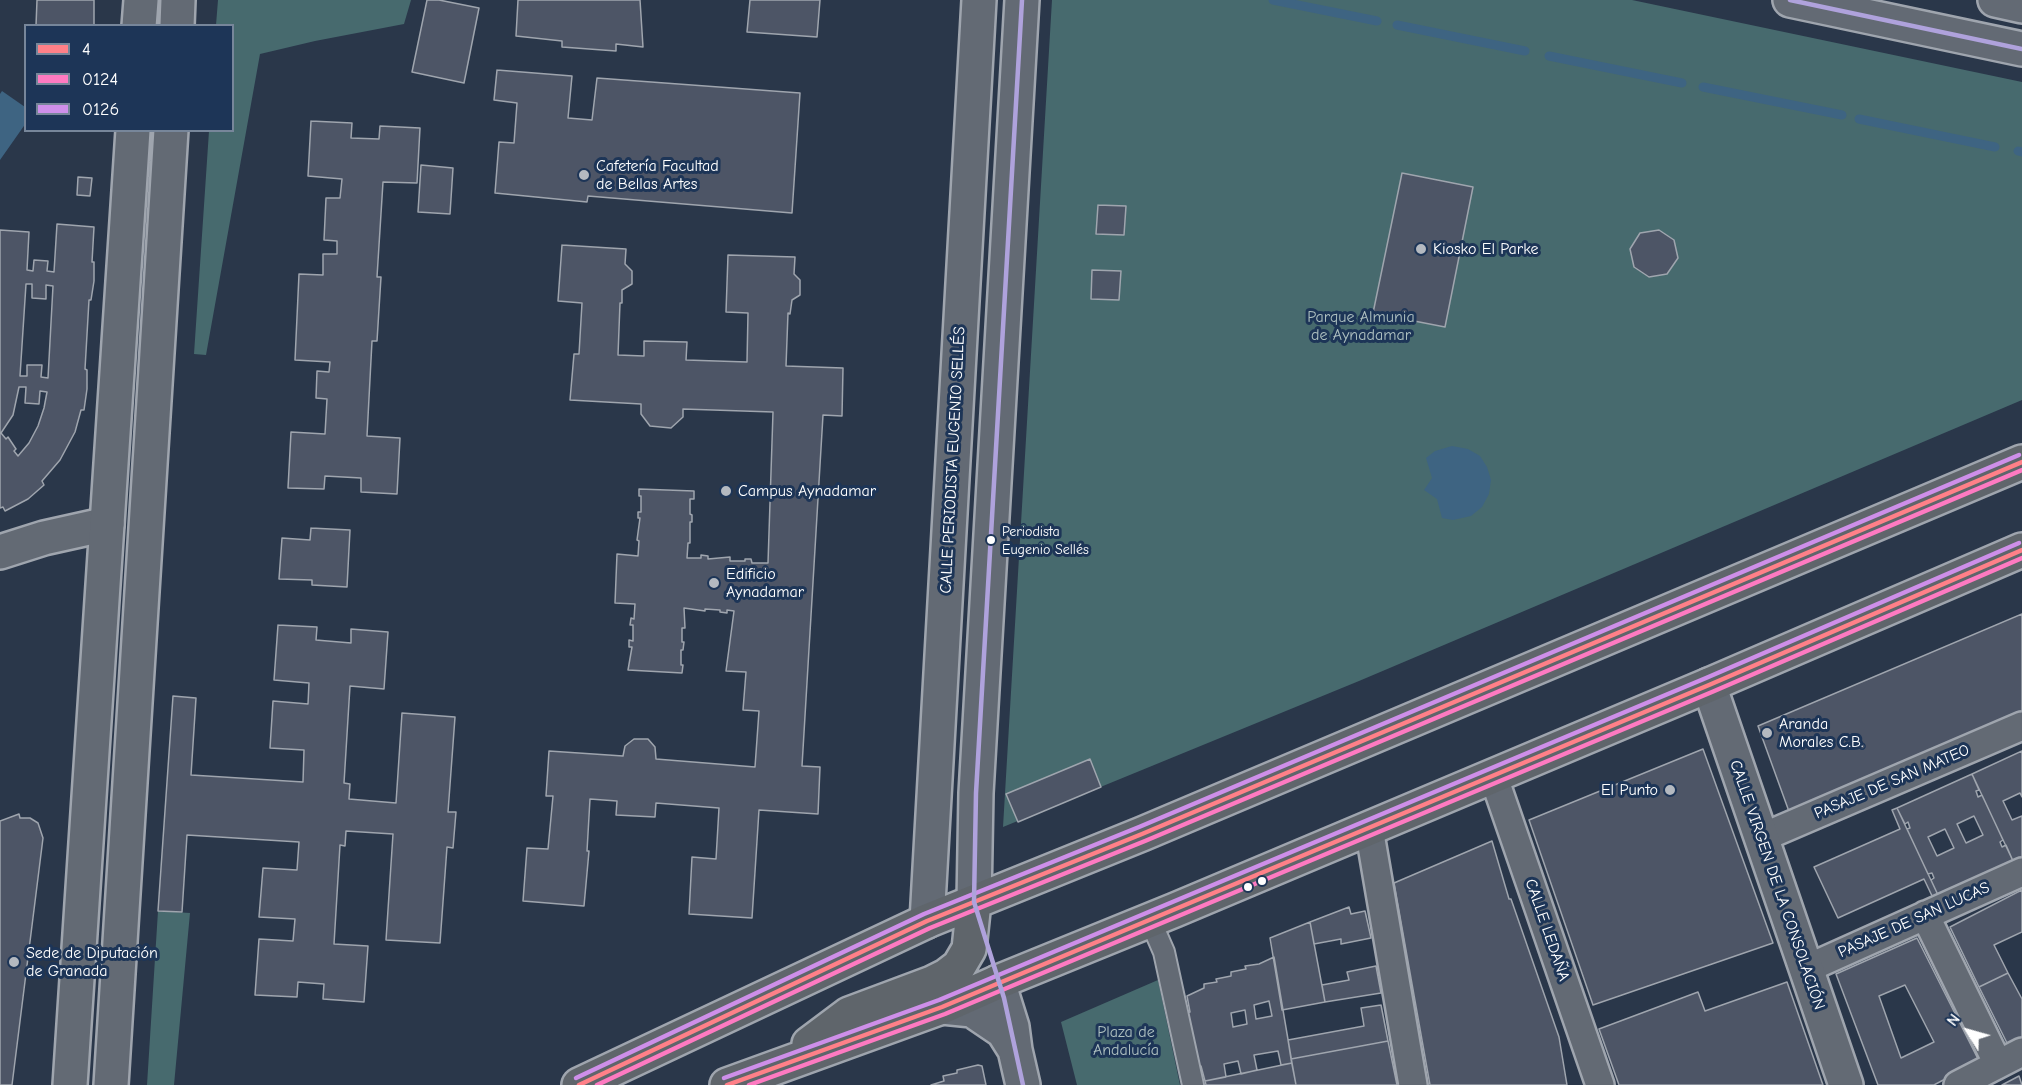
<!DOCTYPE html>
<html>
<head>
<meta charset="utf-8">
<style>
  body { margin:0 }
  #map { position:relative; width:2022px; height:1085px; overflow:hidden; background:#2a374a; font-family:"Comic Neue",sans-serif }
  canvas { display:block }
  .legend { position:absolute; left:24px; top:24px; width:210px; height:108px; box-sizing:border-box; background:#1d3557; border:2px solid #77869a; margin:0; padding:8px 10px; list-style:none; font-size:18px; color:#fff }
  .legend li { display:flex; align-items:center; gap:12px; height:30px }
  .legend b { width:30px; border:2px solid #77869a }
  .north { position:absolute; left:1938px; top:1001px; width:60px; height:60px; -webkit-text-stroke:4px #1d3557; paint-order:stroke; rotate:307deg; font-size:16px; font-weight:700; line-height:24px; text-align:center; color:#fff }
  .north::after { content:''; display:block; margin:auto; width:21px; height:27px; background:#fff; clip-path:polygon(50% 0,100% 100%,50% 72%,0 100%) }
</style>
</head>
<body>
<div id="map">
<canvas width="2022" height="1085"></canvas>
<ul class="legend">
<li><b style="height:8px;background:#ff8088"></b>4</li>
<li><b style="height:8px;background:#fe7ac1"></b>0124</li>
<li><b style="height:8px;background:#ce8fe9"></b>0126</li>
</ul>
<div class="north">N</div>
</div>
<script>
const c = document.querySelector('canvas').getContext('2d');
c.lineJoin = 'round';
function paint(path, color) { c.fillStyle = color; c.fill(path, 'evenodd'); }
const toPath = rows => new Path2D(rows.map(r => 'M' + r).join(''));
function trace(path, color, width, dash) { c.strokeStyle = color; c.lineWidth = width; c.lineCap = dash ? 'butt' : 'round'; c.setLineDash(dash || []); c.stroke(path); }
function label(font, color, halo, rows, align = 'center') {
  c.font = font + ' "Comic Neue",sans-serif'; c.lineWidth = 6; c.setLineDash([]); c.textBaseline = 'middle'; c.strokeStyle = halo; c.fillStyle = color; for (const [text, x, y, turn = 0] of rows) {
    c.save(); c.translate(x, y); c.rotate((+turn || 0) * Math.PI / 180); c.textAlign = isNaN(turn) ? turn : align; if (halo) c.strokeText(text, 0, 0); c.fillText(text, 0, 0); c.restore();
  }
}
const green = toPath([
  [218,0,411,0,404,24,315,41,260,54,206,355,194,354,209,131,232,130,232,26,216,25],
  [1052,0,1632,0,2022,82,2022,400,1359,681,1003,827],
  [158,911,190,913,174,1085,147,1085],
  [1158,980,1180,1085,1077,1085,1061,1022]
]);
const water = toPath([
  [2,91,25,107,26,123,0,160,0,94],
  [1452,446,1468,449,1480,456,1487,467,1491,480,1489,494,1482,507,1471,516,1453,520,1442,518,1437,499,1424,490,1432,478,1426,458,1435,451]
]);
const stream = toPath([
  [1273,0,1377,21],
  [1397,25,1525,51],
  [1549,56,1682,83],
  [1703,87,1842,115],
  [1859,119,1995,147],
  [2018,151,2022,152]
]);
const building = toPath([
  [37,0,94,0,94,26,36,26,37,0],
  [427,0,439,0,479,8,464,83,412,72,427,0],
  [518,0,640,0,643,47,616,44,616,51,562,47,562,41,516,36,518,0],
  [750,0,820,0,817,37,747,32,750,0],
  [497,70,572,76,568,118,592,120,597,78,800,93,792,213,588,196,587,202,495,193,499,142,514,143,517,103,494,100,497,70],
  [311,121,352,123,351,138,379,139,380,126,420,128,417,183,383,182,377,277,381,277,377,341,372,341,367,436,400,438,397,494,361,492,361,478,325,476,324,489,288,488,291,432,325,434,327,399,316,398,317,371,329,372,330,362,295,360,299,274,323,275,323,254,337,254,337,241,324,240,326,198,340,198,342,179,308,176,311,121],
  [421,165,453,168,450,214,418,212,421,165],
  [1402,173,1473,187,1445,327,1373,313,1402,173],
  [78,177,92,178,90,196,77,195,78,177],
  [1098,205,1126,206,1124,235,1096,234,1098,205],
  [57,224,94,227,92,262,94,262,94,281,91,300,89,300,85,369,87,370,87,389,84,410,81,410,75,432,60,460,42,481,44,485,28,499,5,511,3,507,0,508,0,230,29,232,27,270,33,271,34,260,48,261,47,271,54,272,57,224],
  [26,284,32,284,32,298,46,299,46,285,53,286,48,378,41,377,42,365,27,365,27,376,20,376,26,284],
  [19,387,26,387,25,403,39,404,40,391,47,392,44,408,38,426,29,443,18,456,14,451,16,449,8,437,6,439,1,433,13,415,19,387],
  [1659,230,1674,240,1678,258,1667,274,1649,277,1634,267,1630,249,1640,233,1659,230],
  [562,245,626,249,625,264,632,271,632,284,622,290,622,303,620,303,618,355,644,356,644,341,687,342,686,360,747,362,748,313,726,312,728,255,795,257,794,274,800,280,800,295,792,300,790,314,788,313,786,366,843,368,842,416,823,415,802,766,820,767,818,814,759,810,752,918,689,914,692,857,716,859,719,808,656,803,655,817,616,815,617,801,590,799,587,851,589,851,584,906,523,901,527,848,548,849,553,796,546,796,549,751,623,756,625,746,634,739,648,739,655,747,656,759,755,767,759,711,743,710,746,672,726,671,734,611,727,610,727,613,720,612,720,610,705,609,705,611,684,608,685,628,682,628,682,642,684,642,683,650,681,650,681,665,683,665,682,673,628,670,632,647,629,647,629,640,633,641,633,625,630,625,631,618,634,619,635,604,615,603,617,554,638,556,639,541,637,540,640,518,638,518,638,512,641,512,641,496,639,496,639,489,694,491,694,499,690,499,690,514,692,515,692,522,690,522,690,543,688,543,687,558,701,558,701,555,708,556,708,559,730,557,730,561,745,561,745,559,751,559,752,563,768,563,773,412,683,409,683,417,671,428,650,426,641,414,641,404,570,400,574,354,579,354,582,303,558,301,562,245],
  [1092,270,1121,271,1119,300,1091,299,1092,270],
  [311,528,350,530,347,587,312,585,312,580,279,579,282,538,310,540,311,528],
  [2022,614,2022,714,1791,817,1758,726,2022,614],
  [278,625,317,627,316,640,351,643,351,629,388,632,384,689,350,686,344,783,350,784,349,799,396,803,402,713,455,717,448,812,456,812,453,848,447,847,440,943,386,940,393,834,346,831,345,846,340,845,334,944,368,946,364,1002,323,999,324,984,298,982,297,997,255,995,259,939,293,941,295,919,259,917,263,868,297,870,299,842,187,835,182,912,158,911,173,696,196,698,191,775,303,782,304,750,270,748,273,701,308,704,309,683,274,680,278,625],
  [1703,749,1773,943,1593,1005,1529,820,1703,749],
  [2022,751,2022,797,2020,793,2003,801,2012,820,2022,816,2022,857,2013,861,1972,774,2022,751],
  [1090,759,1101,787,1018,822,1006,794,1090,759],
  [1972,774,1979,790,1976,791,1978,797,1982,795,2003,840,2000,842,2002,847,2006,845,2013,861,1938,895,1931,880,1934,878,1932,873,1928,874,1907,829,1910,828,1908,822,1905,824,1897,808,1972,774],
  [1974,816,1983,835,1966,843,1957,824,1974,816],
  [1945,829,1954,848,1937,856,1928,837,1945,829],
  [1897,808,1938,895,1933,898,1924,879,1838,918,1814,867,1900,829,1892,810,1897,808],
  [19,814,20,818,30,818,38,823,43,838,12,1085,0,1085,0,821,19,814],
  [1492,841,1509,899,1511,899,1559,1037,1567,1085,1430,1085,1394,883,1492,841],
  [2022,890,2022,932,1994,945,2008,973,1979,987,1950,927,2022,890],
  [1349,907,1351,914,1365,911,1371,938,1341,944,1341,939,1314,944,1310,922,1349,907],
  [1310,922,1325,1002,1282,1010,1270,938,1310,922],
  [1917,938,1979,1061,1934,1085,1878,1085,1836,974,1917,938],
  [1905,985,1934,1042,1901,1058,1879,996,1905,985],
  [1274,957,1292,1063,1281,1065,1278,1051,1254,1055,1257,1070,1241,1074,1238,1061,1224,1064,1226,1077,1205,1081,1201,1066,1197,1067,1186,1013,1190,1012,1187,996,1204,988,1204,984,1217,982,1216,979,1231,976,1231,972,1246,969,1245,966,1259,964,1274,957],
  [1269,1001,1272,1016,1256,1019,1254,1005,1269,1001],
  [1245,1010,1247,1024,1233,1027,1231,1013,1245,1010],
  [1376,966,1381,993,1325,1002,1322,985,1349,980,1347,972,1376,966],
  [2008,973,2022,999,2022,1038,2008,1045,1979,987,2008,973],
  [1787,982,1823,1085,1619,1085,1599,1029,1698,992,1705,1011,1787,982],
  [1381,1005,1388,1041,1291,1059,1288,1040,1364,1026,1361,1008,1381,1005],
  [1388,1041,1397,1085,1296,1085,1291,1059,1388,1041],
  [1292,1063,1296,1085,1206,1085,1205,1081,1292,1063],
  [978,1065,982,1066,986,1085,931,1085,944,1081,943,1076,957,1073,957,1070,978,1065],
  [2019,1076,2022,1085,2002,1085,2019,1076]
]);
const pedestrian = toPath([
  [1150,920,1164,952,1193,1085]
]);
const minor = toPath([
  [1493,775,1600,1085],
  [1369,828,1413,1085],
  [1761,838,2022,726],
  [1925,915,1998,1064],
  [1806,969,2022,872],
  [1958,1085,2022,1052]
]);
const tertiary = toPath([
  [1790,0,2022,49],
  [1995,0,2022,6],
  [0,552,44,538,107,524]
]);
const secondary = toPath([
  [139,26,141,0],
  [177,26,178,0],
  [1709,685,1846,1085],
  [974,902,976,793,1022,0],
  [927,921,979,0],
  [998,982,1012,1027,1015,1050,1023,1085],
  [942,1007,972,1010,1003,1031,1015,1050],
  [70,1085,133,130],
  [111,1085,171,130]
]);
const primary = toPath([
  [809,1044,849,1014,932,983,946,976,959,966,969,949,974,902],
  [579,1085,927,921,1142,834,2022,462],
  [727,1085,942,1007,998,982,1175,910,1709,685,2022,550]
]);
const bus1 = toPath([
  [579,1085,927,921,1142,834,2022,462],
  [727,1085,942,1007,1709,685,2022,550]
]);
const bus2 = toPath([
  [597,1085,930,928,1145,841,2022,470],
  [749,1085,945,1014,1712,692,2022,558]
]);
const bus3 = toPath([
  [576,1078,924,914,1139,827,2019,455],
  [724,1078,939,1000,1706,678,2019,543]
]);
const bus4 = toPath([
  [1022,0,976,793,974,902,1004,998,1023,1085],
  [1790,0,2022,49]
]);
const markers = [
  [584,175,6,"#b4b9c0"],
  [1421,249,6,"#b4b9c0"],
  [726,491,6,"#b4b9c0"],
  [991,540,5,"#fff"],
  [714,583,6,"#b4b9c0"],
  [1767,733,6,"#b4b9c0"],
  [1670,790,6,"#b4b9c0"],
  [1262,881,5,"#fff"],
  [1248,887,5,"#fff"],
  [14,962,6,"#b4b9c0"]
];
const busNames = [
  ["Periodista",1002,532],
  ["Eugenio Sellés",1002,550]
];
const poiNames = [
  ["Cafetería Facultad",596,166],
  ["de Bellas Artes",596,184],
  ["Kiosko El Parke",1433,249],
  ["Campus Aynadamar",738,491],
  ["Edificio",726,574],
  ["Aynadamar",726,592],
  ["Aranda",1779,724],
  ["Morales C.B.",1779,742],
  ["El Punto",1658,790,"right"],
  ["Sede de Diputación",26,953],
  ["de Granada",26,971]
];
const parkNames = [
  ["Parque Almunia",1361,317],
  ["de Aynadamar",1361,335],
  ["Plaza de",1126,1032],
  ["Andalucía",1126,1050]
];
const streetNames = [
  ["CALLE PERIODISTA EUGENIO SELLÉS",953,460,-87],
  ["PASAJE DE SAN MATEO",1892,782,-23],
  ["CALLE VIRGEN DE LA CONSOLACIÓN",1777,885,71],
  ["PASAJE DE SAN LUCAS",1914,920,-24],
  ["CALLE LEDAÑA",1547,930,71]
];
paint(green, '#476a6e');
paint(water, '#3e6482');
trace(stream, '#3e6482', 9);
paint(building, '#4d5566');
trace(building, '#9fa5ae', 1.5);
trace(pedestrian, '#9fa5ae', 24);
trace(minor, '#9fa5ae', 32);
trace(tertiary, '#9fa5ae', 38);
trace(secondary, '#9fa5ae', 38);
trace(primary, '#9fa5ae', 38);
trace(pedestrian, '#636a74', 20);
trace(minor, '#636a74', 27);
trace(tertiary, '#636a74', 33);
trace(secondary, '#636a74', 33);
trace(primary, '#5f656b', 33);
trace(bus1, '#ff8088', 4.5);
trace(bus2, '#fe7ac1', 4.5);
trace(bus3, '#ce8fe9', 4.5);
trace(bus4, '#afa2dc', 4.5);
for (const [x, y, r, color] of markers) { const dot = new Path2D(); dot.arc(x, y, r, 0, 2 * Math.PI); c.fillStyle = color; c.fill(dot); trace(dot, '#1d3557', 2); }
label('14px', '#fff', '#1d3557', busNames, 'left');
label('16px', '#fff', '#1d3557', poiNames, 'left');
label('16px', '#aec0c0', '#1d3557', parkNames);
label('16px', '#fff', '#1d3557', streetNames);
</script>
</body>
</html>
